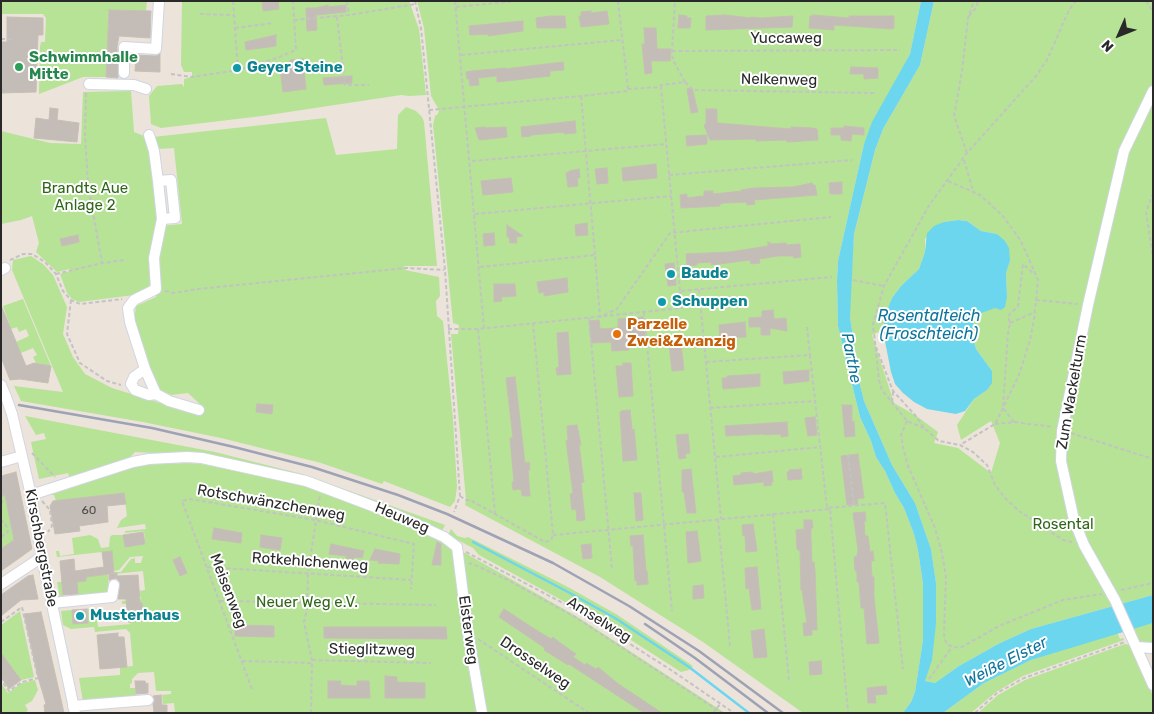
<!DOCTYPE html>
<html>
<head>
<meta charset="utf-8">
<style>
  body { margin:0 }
  #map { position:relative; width:1154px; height:714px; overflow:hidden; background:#ece3db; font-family:Rubik,sans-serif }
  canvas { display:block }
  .frame { position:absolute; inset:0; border:2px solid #292929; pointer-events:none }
  .north { position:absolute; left:1094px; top:10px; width:50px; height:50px; -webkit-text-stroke:4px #fff; paint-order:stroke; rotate:226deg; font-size:14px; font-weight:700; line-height:20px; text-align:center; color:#292929 }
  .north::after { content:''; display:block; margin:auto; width:18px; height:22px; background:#292929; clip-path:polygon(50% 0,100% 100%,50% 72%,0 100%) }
</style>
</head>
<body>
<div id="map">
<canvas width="1154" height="714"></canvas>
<div class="frame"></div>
<div class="north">N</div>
</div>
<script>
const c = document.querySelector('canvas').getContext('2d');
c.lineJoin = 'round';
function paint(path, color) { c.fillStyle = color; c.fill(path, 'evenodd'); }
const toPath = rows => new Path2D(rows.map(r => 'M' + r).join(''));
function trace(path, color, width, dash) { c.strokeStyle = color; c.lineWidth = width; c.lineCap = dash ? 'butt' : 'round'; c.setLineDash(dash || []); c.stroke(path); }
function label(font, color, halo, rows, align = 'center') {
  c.font = font + ' Rubik,sans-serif'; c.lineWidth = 4; c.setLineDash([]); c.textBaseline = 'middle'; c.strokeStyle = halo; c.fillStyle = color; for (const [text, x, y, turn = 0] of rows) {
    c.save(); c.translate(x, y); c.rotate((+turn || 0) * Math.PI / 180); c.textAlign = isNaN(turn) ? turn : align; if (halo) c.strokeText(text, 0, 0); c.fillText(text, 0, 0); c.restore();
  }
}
const green = toPath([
  [1,1,147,1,146,11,109,10,106,77,83,77,39,94,40,47,41,42,45,42,46,18,43,14,1,14],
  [182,1,409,1,419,29,426,95,409,96,401,95,262,116,161,128,151,124,149,96,157,86,182,84,184,87,184,79,192,77,192,72,184,72,181,65],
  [417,1,921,1,910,54,864,144,838,261,837,281,838,326,860,417,871,441,876,457,885,471,895,493,904,508,914,534,918,550,923,584,923,640,915,692,911,702,903,713,803,713,703,642,600,577,465,505,466,500,451,334,458,334,459,325,453,323,433,125,435,116,438,114,439,110,431,96,424,28],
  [934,1,1153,1,1153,595,1031,629,1000,643,959,666,935,683,925,681,936,624,936,583,931,549,915,503,892,465,864,401,860,385,850,317,850,296,854,234,875,150,883,129,920,65],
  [958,220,967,221,981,231,997,234,1010,261,1006,273,1007,297,995,307,979,314,974,321,972,335,976,349,992,371,987,390,974,399,957,425,961,440,991,421,1000,443,991,473,958,448,934,443,938,432,915,415,894,403,872,335,883,330,885,315,892,298,901,286,919,269,925,252,925,239,944,222],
  [131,91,134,132,144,136,151,151,160,226,182,224,174,148,157,149,153,137,326,118,336,155,397,149,398,115,406,107,416,111,422,117,424,122,437,266,404,266,405,270,439,277,440,296,436,301,437,316,443,321,453,419,457,487,455,501,450,507,384,481,382,484,321,463,221,438,143,422,21,401,14,386,63,392,12,270,13,260,31,256,43,264,53,275,67,307,63,334,73,357,85,374,112,388,199,415,202,406,188,393,171,395,157,388,134,321,136,306,156,297,159,282,152,243,150,250,151,282,148,288,134,295,79,302,72,299,67,293,60,274,70,271,70,269,57,272,36,252,39,243,32,216,21,220,1,224,1,131,50,143,81,144,83,92],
  [23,299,51,366,36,363,33,357,37,355,33,348,21,353,16,342,29,336,26,329,19,332,17,327,11,329,3,306],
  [25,416,215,452,302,474,445,525,442,531,296,475,164,456,155,453,135,452,126,461,70,480,68,473,39,479,31,442,46,439,44,433,36,435],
  [188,463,202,464,304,486,395,518,442,540,576,616,725,713,175,713,174,703,163,704,162,695,171,694,171,691,156,691,154,672,138,673,132,679,132,683,130,684,130,688,135,688,136,697,83,702,79,678,120,675,120,667,133,666,130,633,126,629,95,632,94,627,71,629,63,625,61,611,72,610,73,624,88,623,87,609,96,608,98,627,131,624,128,622,144,621,142,603,126,604,122,604,122,601,141,599,139,591,145,590,143,571,114,574,114,572,121,572,131,559,135,558,135,563,141,563,143,556,130,557,119,570,114,571,111,551,57,557,56,551,59,551,60,556,74,554,72,538,90,535,98,539,101,548,109,547,110,537,112,535,123,535,125,547,145,544,144,531,125,533,125,531,146,529,145,524,117,528,121,520,127,516,124,493,56,501,54,495,47,495,46,494,135,465],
  [5,495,14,540,1,549,1,497],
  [451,529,457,536,465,538,468,537,566,586,616,614,693,666,689,670,681,672,609,626,479,555,473,548,448,535],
  [108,574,109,591,106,594,60,599,57,582,62,582,63,597,77,595,77,582,86,581,86,577],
  [20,611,34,677,21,680,1,653,1,625],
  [1153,623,1153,644,1140,643,1134,628],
  [1117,632,1120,639,1123,638,1124,640,1023,676,996,692,971,713,943,713,984,683,1031,660],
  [1125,644,1130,645,1153,696,1153,713,978,713,998,695,1025,680],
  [35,680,38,690,32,701,25,705,28,710,25,713,1,713,1,683,8,693,22,683]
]);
const water = toPath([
  [921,1,934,1,920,65,883,129,875,150,854,234,850,317,860,385,864,401,892,465,915,503,931,549,936,583,936,624,932,660,925,681,935,683,959,666,1000,643,1031,629,1153,595,1153,623,1031,660,984,683,943,713,903,713,911,702,915,692,923,640,923,584,918,550,914,534,904,508,895,493,885,471,876,457,871,441,860,417,838,326,837,281,838,261,864,144,872,122,910,54],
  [958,220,967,221,981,231,997,234,1005,241,1009,248,1010,261,1006,273,1007,297,1005,307,1001,310,995,308,979,314,974,321,972,335,976,349,992,371,992,383,987,390,974,399,965,411,956,414,927,409,914,402,903,393,895,384,891,372,883,331,885,315,892,298,901,286,919,269,925,252,927,233,934,226,944,222]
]);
const stream = toPath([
  [473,542,568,592,615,618,689,667,749,713]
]);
const building = toPath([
  [262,1,278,1,279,9,263,11,262,1],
  [328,5,328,7,346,5,346,12,316,15,317,30,307,31,306,8,316,8,328,5],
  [109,10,151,11,150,38,119,36,117,47,118,78,106,77,109,10],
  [591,11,591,13,607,11,609,24,581,27,579,16,581,16,581,12,591,11],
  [679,15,687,16,687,18,691,18,690,28,678,28,679,15],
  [725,15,751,18,751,17,761,18,793,16,792,27,706,30,706,16,725,15],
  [813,15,849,18,849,16,894,16,894,28,892,29,834,25,834,30,809,28,810,16,813,16,813,15],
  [551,16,565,16,566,28,537,28,536,18,551,16],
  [7,17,43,18,43,35,38,35,36,92,1,93,1,42,7,42,7,17],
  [523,21,523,31,488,36,488,34,470,35,469,26,523,21],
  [644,28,656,28,657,49,671,49,670,61,651,61,652,73,645,74,642,44,645,44,644,28],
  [276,35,276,46,246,50,245,42,276,35],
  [160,54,160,72,135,71,136,55,156,56,160,54],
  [303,59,306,89,283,92,280,67,290,64,290,60,303,59],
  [563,62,564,70,550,71,550,76,497,82,497,76,478,78,479,85,470,86,469,79,467,79,466,72,472,71,505,68,505,69,563,62],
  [851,67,878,68,878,78,864,79,864,74,850,74,851,67],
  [352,76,352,83,324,85,323,78,352,76],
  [692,88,698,112,691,113,687,89,692,88],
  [50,108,58,109,57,120,79,123,77,142,34,138,36,118,49,120,50,108],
  [706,109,717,109,717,123,791,129,791,127,813,128,817,129,818,140,787,142,786,140,756,141,756,139,710,140,704,125,706,124,706,109],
  [575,121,576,133,564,134,564,132,531,135,531,136,522,137,521,127,575,121],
  [844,126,864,128,864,135,852,134,851,141,841,140,841,135,831,135,831,128,844,128,844,126],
  [485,127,485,128,506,127,507,137,479,140,475,128,485,127],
  [707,135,707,144,687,146,686,136,707,135],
  [656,164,657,178,623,181,622,168,656,164],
  [607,168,608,183,597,184,595,169,607,168],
  [579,169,580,178,577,178,578,186,568,187,566,173,569,172,569,171,579,169],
  [511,178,513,192,483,195,481,181,511,178],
  [842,182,842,194,830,194,829,183,842,182],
  [812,183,813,185,815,185,817,195,754,200,755,204,747,205,746,202,724,203,720,204,720,206,681,208,680,195,687,194,687,198,704,196,704,191,713,191,713,194,742,191,741,190,754,188,793,187,812,183],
  [587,223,588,235,576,236,575,225,587,223],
  [507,225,523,236,516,237,517,243,510,243,509,237,507,237,507,225],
  [494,233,495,245,484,246,483,234,494,233],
  [78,235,79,242,62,246,60,239,78,235],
  [768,242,772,244,786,243,786,245,800,244,801,257,794,258,793,256,778,256,759,259,760,263,751,264,750,260,711,265,711,262,697,263,697,265,687,266,686,254,730,252,768,246,768,242],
  [674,263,676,285,668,286,665,264,674,263],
  [567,278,568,292,544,296,544,292,539,293,537,282,567,278],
  [494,284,515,284,516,296,501,297,502,301,494,302,494,284],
  [1,305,26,366,34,363,51,366,48,383,20,379,10,380,1,357,1,305],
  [773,310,774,319,786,318,787,331,770,328,770,335,761,335,761,327,749,327,749,318,762,317,762,311,773,310],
  [643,317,645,339,629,340,629,350,612,351,611,342,591,343,589,321,599,320,600,329,618,328,618,319,643,317],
  [745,322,746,337,720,338,719,325,745,322],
  [568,332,571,374,557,375,556,368,559,367,557,333,568,332],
  [681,343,684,370,672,371,669,344,681,343],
  [623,363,631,363,633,396,619,397,616,366,623,366,623,363],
  [809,370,809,381,784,384,783,372,809,370],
  [760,374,760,386,723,389,722,378,727,378,727,376,760,374],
  [515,377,525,463,529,462,530,470,528,470,530,496,522,496,521,489,513,490,512,482,514,482,510,438,513,438,506,378,515,377],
  [257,404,273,405,272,414,256,412,257,404],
  [842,405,852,405,852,422,854,421,855,436,845,437,842,405],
  [630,410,632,430,634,429,637,460,623,461,620,413,621,411,630,410],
  [815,417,817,435,808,436,805,418,815,417],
  [787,422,788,436,781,437,781,434,765,435,764,434,726,436,725,426,787,422],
  [577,425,581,445,579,445,584,482,581,483,585,520,577,521,576,509,572,510,570,494,573,493,566,441,568,440,567,426,577,425],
  [688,434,690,453,685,454,686,458,679,459,676,435,688,434],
  [858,454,864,498,857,499,858,504,847,505,841,456,858,454],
  [691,469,696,513,687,513,684,492,682,492,682,470,691,469],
  [801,469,802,479,788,480,787,472,789,472,789,470,801,469],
  [772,471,773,482,771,482,772,485,764,486,764,482,734,485,733,476,741,475,741,473,753,472,753,474,772,471],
  [16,472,32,549,1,571,1,549,14,540,5,495,1,497,1,476,16,472],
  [124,493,126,504,107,506,108,522,79,526,80,531,55,534,50,506,53,501,124,493],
  [634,493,641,493,643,520,636,521,634,493],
  [865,512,866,521,864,521,865,536,868,536,870,552,873,551,874,561,871,561,872,577,874,577,874,597,879,643,867,644,864,608,861,608,859,582,857,582,857,571,855,571,854,557,857,556,858,550,853,513,865,512],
  [804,520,812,520,813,528,811,528,811,540,812,562,814,562,815,571,817,630,812,630,812,635,804,636,803,623,807,623,802,590,801,590,800,551,797,549,796,530,804,529,804,520],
  [753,524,757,551,746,552,745,535,743,536,742,525,753,524],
  [214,528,242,533,241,543,212,539,214,528],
  [697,531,701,561,688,563,686,532,697,531],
  [143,532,145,544,125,547,123,535,143,532],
  [261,535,282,538,280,550,260,547,261,535],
  [643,535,646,571,647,571,648,583,648,584,637,585,637,581,635,581,633,546,631,546,630,536,643,535],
  [437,542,441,544,441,565,432,565,437,542],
  [331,544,364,551,362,558,354,557,354,559,346,558,346,556,329,554,331,544],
  [591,544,592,558,583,559,581,545,591,544],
  [375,549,400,554,399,564,378,563,379,561,370,560,375,549],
  [112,551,114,574,109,574,117,573,117,576,138,575,140,603,142,603,144,621,128,622,126,599,118,599,120,582,116,578,109,580,109,574,86,577,86,581,77,582,78,594,63,595,60,561,74,559,75,571,104,567,102,552,112,551],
  [180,557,187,573,180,576,173,560,180,557],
  [757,567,761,609,752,610,749,588,746,589,745,568,757,567],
  [33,575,38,599,21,600,1,616,1,595,28,576,33,575],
  [703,585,704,598,693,599,693,586,703,585],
  [87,609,88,623,73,624,72,610,87,609],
  [504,609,533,628,551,639,553,637,559,642,576,654,573,657,585,665,586,663,596,669,598,667,617,683,662,713,644,713,569,664,568,665,544,650,545,648,499,617,504,609],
  [41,612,60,695,64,713,45,713,44,705,46,704,38,677,24,614,41,612],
  [235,625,274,626,274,637,235,636,235,625],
  [324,627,446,627,447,639,324,638,324,627],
  [764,629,767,657,754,658,751,631,764,629],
  [118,633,118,637,124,637,127,667,100,669,97,635,118,633],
  [1,653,21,680,9,689,1,677,1,653],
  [821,661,822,674,810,675,809,662,821,661],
  [385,676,397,677,397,682,425,683,425,698,385,698,385,676],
  [135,681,145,681,146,684,148,683,148,693,136,694,135,681],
  [328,681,341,681,340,685,357,686,357,681,369,681,370,698,328,698,328,681],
  [886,686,887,694,875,695,876,703,868,703,867,688,886,686],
  [161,695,162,705,167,705,167,713,154,713,153,704,155,700,153,696,161,695]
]);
const path = toPath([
  [233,1,238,70],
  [347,1,349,15],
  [415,1,421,28,445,270,460,496,454,512],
  [455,1,484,328],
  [618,1,628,88],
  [1146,1,1153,11],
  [456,7,517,1],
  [200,14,233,15],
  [969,16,976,8,978,1],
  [337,17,345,85,369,85],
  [294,20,349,15,416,4],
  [235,28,274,23],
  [1,39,12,39],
  [672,51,900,50],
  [461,55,622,40],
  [171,74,192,77,238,70,277,58,296,50,293,1],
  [685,82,693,90,875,93],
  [661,87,661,85,685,82,673,60,672,51,675,1],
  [86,93,85,135,88,184,102,263],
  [581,96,595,255],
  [429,110,581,96,628,91,628,89,661,87,680,291],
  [967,153,954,116,962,71,968,18,974,1],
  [964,160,973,191],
  [472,161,666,144],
  [669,175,852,160],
  [948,181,980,195,1002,215,1021,241,1038,280,1034,320,1030,340,1019,375,995,424,960,445],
  [1153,193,1146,212,1153,257],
  [475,214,671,196],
  [10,260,23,254,32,254,45,262,56,274,63,291,71,300,80,304,122,299],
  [480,267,595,255,600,317,617,309,670,233,831,217],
  [56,274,102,263,126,260],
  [853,280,884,286],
  [699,290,721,519],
  [165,291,174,293,198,289,406,268,444,270],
  [71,300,67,334,80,363,107,381,121,385],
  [1036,300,1078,304],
  [644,312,672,611],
  [589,318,612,569],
  [1010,323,1035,312],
  [807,327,810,355],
  [448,329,478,329,682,308,680,291,832,277],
  [478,329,495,514],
  [876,347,893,391,915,415,924,428,939,441,960,445,973,452,987,465,995,485,1006,499,1019,511,1063,540,1072,542],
  [706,362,810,355,827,508,885,503,903,669],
  [892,402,893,392],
  [710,408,815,401],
  [907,421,901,435,903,447,908,466,935,528,942,553,946,577,944,634,945,640,948,645,959,648,964,646,999,626,1063,600,1102,594],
  [1014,422,1003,408,1008,333,1010,323,1008,316,1018,306,1023,264,1033,273],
  [995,424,1014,422,1053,427],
  [924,428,907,421,882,390,879,380,873,324,884,286,930,204,967,153,1036,76,1047,60,1069,10,1076,1],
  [1071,433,1153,459],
  [32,453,55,477],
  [848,455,854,506],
  [716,457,821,447],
  [460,496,466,500,470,500,545,542,551,540,553,535,533,323],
  [42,501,50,510,52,526,48,532],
  [1,504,5,498],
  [773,514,789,681],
  [1,519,7,527,8,532,1,537],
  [718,519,730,646],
  [553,535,830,509,848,713],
  [466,552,578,611,671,670,734,713],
  [469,564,470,563,506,579,575,617,722,713],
  [207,567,411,580],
  [1121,590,1153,583],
  [220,601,436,605],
  [1,622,22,607,38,678,22,682,9,691,1,680],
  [478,639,589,713],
  [312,660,431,663],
  [242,661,312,663],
  [929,679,952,647],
  [252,689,182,501,190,499,315,520,414,544,411,589],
  [311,713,312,660,304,622,307,609,308,573,320,495],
  [713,713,721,703],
  [975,713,997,693,1024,678,1125,642]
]);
const minor = toPath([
  [124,73,124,47,156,49,159,1],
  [89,84,134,85,146,89],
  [1153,91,1124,151,1088,305,1062,431,1061,461,1074,520,1084,545,1115,600,1153,685],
  [149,135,154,151,158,181,171,180,175,218,162,219,158,181],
  [1,270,5,268],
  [145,369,134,377,131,384,135,390,149,395,156,394,169,401,199,410],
  [1,385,6,397],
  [156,394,145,369,130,322,128,308,134,300,156,289,154,258,162,219],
  [12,414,31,495,42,557,75,713],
  [1,462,22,456],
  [31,495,133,462,149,459,187,457,202,458,306,481,396,515,444,537,457,547,468,633,482,713],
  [1,584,42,557],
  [52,603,112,597,114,585],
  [1136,647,1153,648],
  [73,706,148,700]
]);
const rail = toPath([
  [19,405,152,428,234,447,312,467,398,495,447,514,553,563,629,606,699,651,783,713],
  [645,624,695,658,768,713]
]);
const minorBridge = toPath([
  [6,397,12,414]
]);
const markers = [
  [19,67,5,"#2e9e5b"],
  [237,68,5,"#0f9aa8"],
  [671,274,5,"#0f9aa8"],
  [662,302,5,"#0f9aa8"],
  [617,334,5,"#e8710a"],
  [80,616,5,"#0f9aa8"]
];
const numberNames = [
  ["60",89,511]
];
const streetNames = [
  ["Yuccaweg",786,39],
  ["Nelkenweg",779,80,1],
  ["Zum Wackelturm",1072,392,-80],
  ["Rotschwänzchenweg",271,503,10],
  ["Heuweg",402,518,23],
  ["Kirschbergstraße",41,548,79],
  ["Rotkehlchenweg",310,562,4],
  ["Meisenweg",228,591,69],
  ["Amselweg",599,620,32],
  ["Elsterweg",468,630,82],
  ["Stieglitzweg",372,650,1],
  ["Drosselweg",535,663,34]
];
const leisureNames = [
  ["Schwimmhalle",29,58],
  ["Mitte",29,75]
];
const cultureNames = [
  ["Geyer Steine",247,68],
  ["Baude",681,274],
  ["Schuppen",672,302],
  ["Musterhaus",90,616]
];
const parkNames = [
  ["Brandts Aue",85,189],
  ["Anlage 2",85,206],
  ["Rosental",1063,525],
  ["Neuer Weg e.V.",307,603]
];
const foodNames = [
  ["Parzelle",627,325],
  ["Zwei&Zwanzig",627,342]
];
const waterNames = [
  ["Rosentalteich",929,316],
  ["(Froschteich)",929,334],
  ["Parthe",851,358,79],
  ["Weiße Elster",1006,662,-27]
];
paint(green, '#b6e396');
paint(water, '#6cd6ef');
trace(stream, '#6cd6ef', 2.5);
paint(building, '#c4bdb7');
trace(building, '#c7bfb4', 1);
trace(minor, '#d0d5e2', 12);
trace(path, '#c3c3c3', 2, [4, 2.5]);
trace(minor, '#fff', 10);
trace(rail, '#9da2b4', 2.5);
trace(minorBridge, '#d0d5e2', 12, []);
trace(minorBridge, '#fff', 10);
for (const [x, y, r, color] of markers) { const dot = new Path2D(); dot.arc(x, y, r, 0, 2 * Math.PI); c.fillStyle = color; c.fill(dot); trace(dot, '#fff', 2); }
label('12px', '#504e4c', null, numberNames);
label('15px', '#292929', '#fff', streetNames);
label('bold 15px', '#27864d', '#fff', leisureNames, 'left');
label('bold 15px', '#0d838f', '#fff', cultureNames, 'left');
label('15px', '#2f6619', '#fff', parkNames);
label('bold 15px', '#c56008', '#fff', foodNames, 'left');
label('italic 16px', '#0c749a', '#fff', waterNames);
</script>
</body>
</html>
